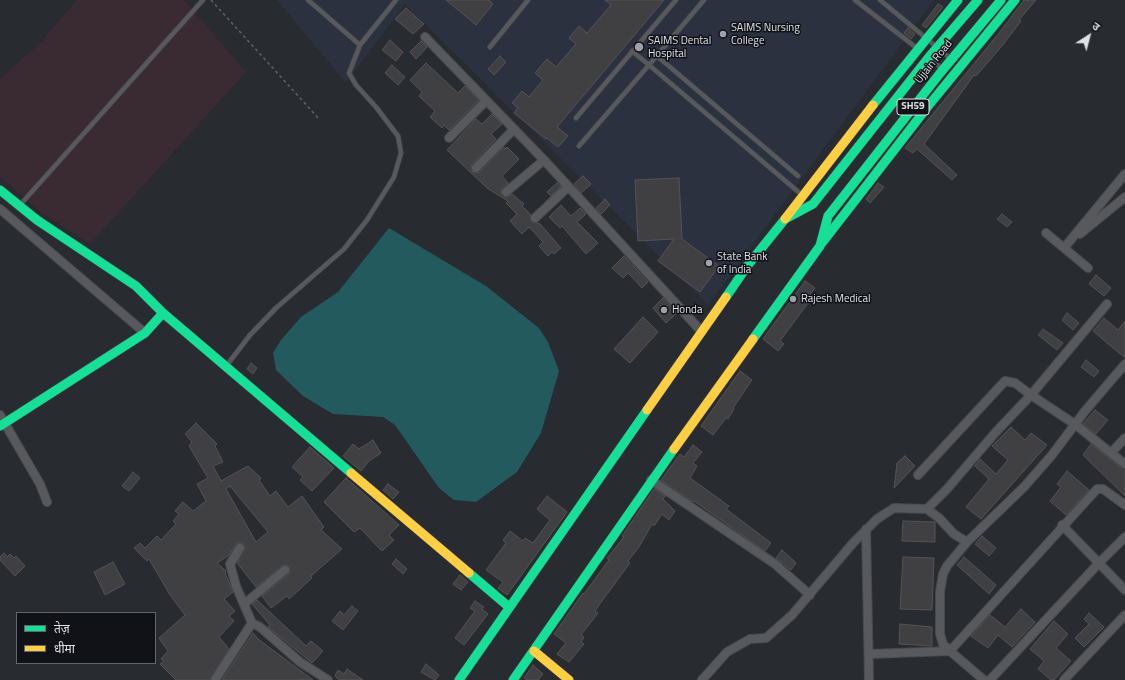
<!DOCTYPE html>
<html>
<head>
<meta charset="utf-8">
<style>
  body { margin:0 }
  #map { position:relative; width:1125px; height:680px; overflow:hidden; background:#282b30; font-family:"Titillium Web","Noto Sans Devanagari",sans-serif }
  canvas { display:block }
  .legend { position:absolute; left:16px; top:612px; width:140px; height:52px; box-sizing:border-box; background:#101217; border:1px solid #62656b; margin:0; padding:5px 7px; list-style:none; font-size:12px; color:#dee1e8 }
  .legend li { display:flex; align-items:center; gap:8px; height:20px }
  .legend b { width:20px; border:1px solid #62656b }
  .north { position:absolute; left:1069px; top:16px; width:40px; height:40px; -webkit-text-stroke:3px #101217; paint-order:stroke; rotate:36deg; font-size:11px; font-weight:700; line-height:16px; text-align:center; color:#dee1e8 }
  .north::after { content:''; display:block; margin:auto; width:14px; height:18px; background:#dee1e8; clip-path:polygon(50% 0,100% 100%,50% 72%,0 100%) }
</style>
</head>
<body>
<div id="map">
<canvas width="1125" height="680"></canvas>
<ul class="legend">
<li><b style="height:5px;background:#16e098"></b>तेज़</li>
<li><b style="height:5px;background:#ffcf43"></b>धीमा</li>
</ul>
<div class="north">उ</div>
</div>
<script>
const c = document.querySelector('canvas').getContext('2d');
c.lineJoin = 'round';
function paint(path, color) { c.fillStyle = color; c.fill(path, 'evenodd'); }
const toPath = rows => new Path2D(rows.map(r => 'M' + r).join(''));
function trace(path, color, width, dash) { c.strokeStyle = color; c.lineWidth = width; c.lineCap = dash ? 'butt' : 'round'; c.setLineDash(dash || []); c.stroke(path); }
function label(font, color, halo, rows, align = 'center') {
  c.font = font + ' "Titillium Web",sans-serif'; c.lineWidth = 3; c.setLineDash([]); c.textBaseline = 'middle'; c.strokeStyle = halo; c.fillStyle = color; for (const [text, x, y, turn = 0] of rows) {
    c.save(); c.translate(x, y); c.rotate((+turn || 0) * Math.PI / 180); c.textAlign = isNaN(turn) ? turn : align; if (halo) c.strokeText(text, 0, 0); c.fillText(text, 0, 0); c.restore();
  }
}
const commercial = toPath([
  [77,0,184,0,246,72,90,244,42,213,0,177,0,79,42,41]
]);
const built = toPath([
  [277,0,934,0,708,305,405,4,346,83]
]);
const water = toPath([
  [389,228,486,286,539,328,548,342,559,371,541,433,517,472,476,502,454,500,439,488,395,425,383,417,333,414,303,396,276,370,273,353,281,340,301,317,338,292]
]);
const building = toPath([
  [446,0,489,0,493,4,476,25,446,0],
  [605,0,664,0,557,127,568,136,558,147,547,138,546,139,514,113,518,108,512,103,522,91,529,97,543,80,535,73,547,59,556,67,576,44,569,38,579,26,587,33,611,5,605,0],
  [1024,0,1036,0,1019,20,1021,21,1002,46,976,76,974,75,924,144,957,175,952,180,917,149,913,153,905,148,999,33,1024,0],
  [938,4,943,7,926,28,922,25,938,4],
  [406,8,424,24,413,34,395,19,406,8],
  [908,28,915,34,911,39,904,33,908,28],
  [390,40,403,52,396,61,382,50,390,40],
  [421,41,427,47,416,59,410,52,421,41],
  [500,56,506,62,494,75,488,69,500,56],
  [426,63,458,93,465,86,479,100,449,130,444,125,442,128,430,117,435,111,419,96,422,92,410,80,426,63],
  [392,65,405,77,398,85,385,73,392,65],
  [492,114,502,124,491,134,496,139,472,164,471,170,474,173,480,172,504,147,505,149,507,147,519,159,502,176,508,183,502,188,501,193,507,197,512,194,524,204,522,206,531,215,531,221,540,224,561,248,554,254,552,252,548,256,539,246,543,242,529,227,522,234,510,221,517,214,506,203,508,201,487,188,447,150,476,119,482,124,492,114],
  [583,176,591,184,581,193,574,184,583,176],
  [679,178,682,239,719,266,700,292,658,261,674,239,638,241,635,180,679,178],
  [557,183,561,186,551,196,547,192,557,183],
  [878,183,884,187,870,203,866,199,878,183],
  [605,199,610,205,601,214,596,208,605,199],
  [561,205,571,216,580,208,586,214,577,222,598,243,586,254,562,226,560,228,549,217,561,205],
  [1002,214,1012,222,1007,227,997,219,1002,214],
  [624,256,648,282,642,288,628,273,623,278,612,268,624,256],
  [1096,275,1111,288,1104,296,1089,284,1096,275],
  [805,281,815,288,805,301,808,303,780,341,784,344,778,351,763,339,805,281],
  [663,298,677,313,666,323,653,308,663,298],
  [1067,313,1079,323,1073,330,1062,320,1067,313],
  [643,317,658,332,630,363,614,349,643,317],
  [1104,318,1118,330,1125,321,1125,358,1093,331,1104,318],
  [1043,329,1063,343,1057,350,1038,335,1043,329],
  [1086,360,1099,371,1094,377,1081,367,1086,360],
  [251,363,257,368,253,374,247,369,251,363],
  [740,371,752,380,733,408,734,409,728,419,726,418,713,435,701,426,740,371],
  [1095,410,1108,420,1096,434,1083,424,1095,410],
  [196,423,217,444,215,446,223,462,213,466,221,481,248,466,261,478,259,480,270,496,276,491,288,507,302,496,324,527,321,530,342,549,311,576,312,578,289,599,287,596,271,608,262,596,289,574,289,567,287,565,282,566,256,587,237,563,245,548,243,543,237,543,229,555,217,563,226,571,225,573,233,592,224,599,235,611,229,616,234,621,219,637,229,649,210,680,176,680,160,664,164,661,161,659,168,651,159,638,185,615,170,595,149,559,147,561,134,548,140,543,145,548,157,536,161,540,176,524,173,521,179,514,175,511,183,502,193,511,206,501,197,484,208,478,189,446,192,442,185,434,196,423],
  [230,486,268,532,256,542,226,489,230,486],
  [1011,427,1025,440,1031,433,1047,445,981,519,966,507,989,479,975,466,980,459,996,474,1008,460,992,446,1011,427],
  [373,440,381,453,369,461,361,471,343,456,353,444,359,449,373,440],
  [1091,444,1125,471,1125,496,1083,455,1091,444],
  [693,445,702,452,693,463,697,466,690,478,729,506,726,509,771,543,765,551,694,501,693,502,661,480,680,454,684,457,693,445],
  [310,447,334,468,312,491,300,480,303,477,292,467,310,447],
  [905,456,915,466,894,488,897,463,905,456],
  [1067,471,1089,490,1066,515,1050,501,1061,487,1057,484,1067,471],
  [133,472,140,478,129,491,122,486,133,472],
  [346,478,399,525,389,535,394,540,382,551,360,528,354,532,324,502,346,478],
  [388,484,399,492,393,499,383,490,388,484],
  [654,489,665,496,663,499,675,511,669,520,662,514,654,526,652,524,639,547,628,561,630,563,599,605,595,611,598,613,581,635,584,637,581,642,584,644,569,662,557,654,566,643,554,634,583,593,584,594,609,560,607,558,624,537,622,536,654,489],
  [547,496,567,512,507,595,498,588,503,582,486,570,506,543,503,540,510,531,523,541,525,538,533,543,550,520,537,509,547,496],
  [903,521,935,522,935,542,902,541,903,521],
  [982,536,996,548,989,556,975,544,982,536],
  [782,550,796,563,791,570,776,558,782,550],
  [4,553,7,557,10,554,14,558,16,556,25,566,15,576,0,560,0,557,4,553],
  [903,557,934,558,932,610,900,609,903,557],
  [964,557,996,585,989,594,957,565,964,557],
  [396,559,407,569,403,574,392,564,396,559],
  [113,562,125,584,105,595,94,572,113,562],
  [460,575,468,582,461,590,453,584,460,575],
  [257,600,306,646,311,641,323,651,312,663,268,627,270,625,252,604,257,600],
  [475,601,484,607,482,609,488,614,464,645,455,638,475,611,470,608,475,601],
  [352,606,358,611,343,630,332,621,340,611,344,615,352,606],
  [1021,609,1035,622,1012,647,998,635,988,648,971,636,990,615,1005,627,1021,609],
  [1089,613,1104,627,1084,647,1075,638,1089,624,1084,619,1089,613],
  [1054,621,1068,634,1056,648,1071,661,1054,680,1051,680,1038,669,1044,661,1030,649,1054,621],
  [900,624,932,627,932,646,899,644,900,624],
  [253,633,258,639,313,680,222,680,253,633],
  [426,664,439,675,435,680,421,672,426,664],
  [533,665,543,674,538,680,527,680,524,678,533,665],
  [347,669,363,680,339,680,335,676,338,670,344,674,347,669]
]);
const path = toPath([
  [211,0,320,120]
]);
const lane = toPath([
  [308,0,360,45],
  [855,0,918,49],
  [880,0,950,58],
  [490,47,528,0],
  [632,51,649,65,704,0],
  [657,56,798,176],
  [930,58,941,68],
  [576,118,676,0],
  [579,146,649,65,802,195],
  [20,205,203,0],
  [227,365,250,335,276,308,344,249,367,220,394,177,401,153,398,136,376,107,356,85,349,73,360,45,396,0]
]);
const street = toPath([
  [425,37,544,160,701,331],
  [449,138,486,101],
  [476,168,514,129],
  [506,192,544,160],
  [0,209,145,333],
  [535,218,568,187],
  [1046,233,1088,268],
  [1080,234,1125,197],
  [1064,248,1125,174],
  [0,415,40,484,47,502],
  [1125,438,1111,453,1125,464],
  [918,475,1005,381,1015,383,1031,395,1107,304],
  [651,480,775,564,810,595],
  [927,509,947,489,995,433,1031,395,1076,425,1111,453],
  [1062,525,1125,590],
  [866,529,869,680],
  [244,604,285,570],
  [252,623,260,627,300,662,328,680],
  [950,651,943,644,940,634,940,592,943,574,947,566,967,542],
  [870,654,950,651],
  [215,680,252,623,236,586,230,564,240,548],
  [702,680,727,652,750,639,766,638,792,615,853,543,877,519,894,508,927,509,939,518,954,534,967,542,1024,487,1052,455,1085,411,1125,364],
  [984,680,950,651,1097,489,1103,489,1125,505],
  [990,680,1098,564,1125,537],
  [1064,680,1125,615]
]);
const fast = toPath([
  [873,105,958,0],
  [0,190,37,220,136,286,163,313,351,473],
  [822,243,929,105,1015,0],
  [726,297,748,265,785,219,813,204,929,57,978,0],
  [753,339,820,246,828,216,941,72,1001,0],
  [0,426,145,333,163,313],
  [469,573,509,607],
  [459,680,647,410],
  [513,680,674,449]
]);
const slow = toPath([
  [785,219,873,105],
  [647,410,726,297],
  [674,449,753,339],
  [351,473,469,573],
  [534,651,569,680]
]);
const markers = [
  [723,34,4,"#9ea1a8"],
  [639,47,5,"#9ea1a8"],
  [709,263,4,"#9ea1a8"],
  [793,299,4,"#9ea1a8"],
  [664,310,4,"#9ea1a8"]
];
const shields = [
  [913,107,32]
];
const shieldNames = [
  ["SH59",913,107]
];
const poiNames = [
  ["SAIMS Nursing",731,28],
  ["College",731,41],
  ["SAIMS Dental",648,41],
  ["Hospital",648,54],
  ["State Bank",717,257],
  ["of India",717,270],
  ["Rajesh Medical",801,299],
  ["Honda",672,310]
];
const streetNames = [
  ["Ujjain Road",934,62,-51]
];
paint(commercial, '#3a2b33');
paint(built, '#2b313f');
paint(water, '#235a5e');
paint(building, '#404042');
trace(building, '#545354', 1);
trace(lane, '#47494e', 5.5);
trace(street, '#47494e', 10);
trace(fast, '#47494e', 10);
trace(slow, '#47494e', 10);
trace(path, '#616266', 1.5, [3, 3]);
trace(lane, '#57595d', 4);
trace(street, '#57595d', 8);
trace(fast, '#16e098', 9);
trace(slow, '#ffcf43', 9);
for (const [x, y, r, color] of markers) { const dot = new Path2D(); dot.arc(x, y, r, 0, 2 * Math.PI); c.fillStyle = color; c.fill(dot); trace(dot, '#101217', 1.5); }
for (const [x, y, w] of shields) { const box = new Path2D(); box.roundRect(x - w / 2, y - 8, w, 16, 3); c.fillStyle = '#101217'; c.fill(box); trace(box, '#dee1e8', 1); }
label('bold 10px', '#dee1e8', null, shieldNames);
label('11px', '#dee1e8', '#101217', poiNames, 'left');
label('11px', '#dee1e8', '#101217', streetNames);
</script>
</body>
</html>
